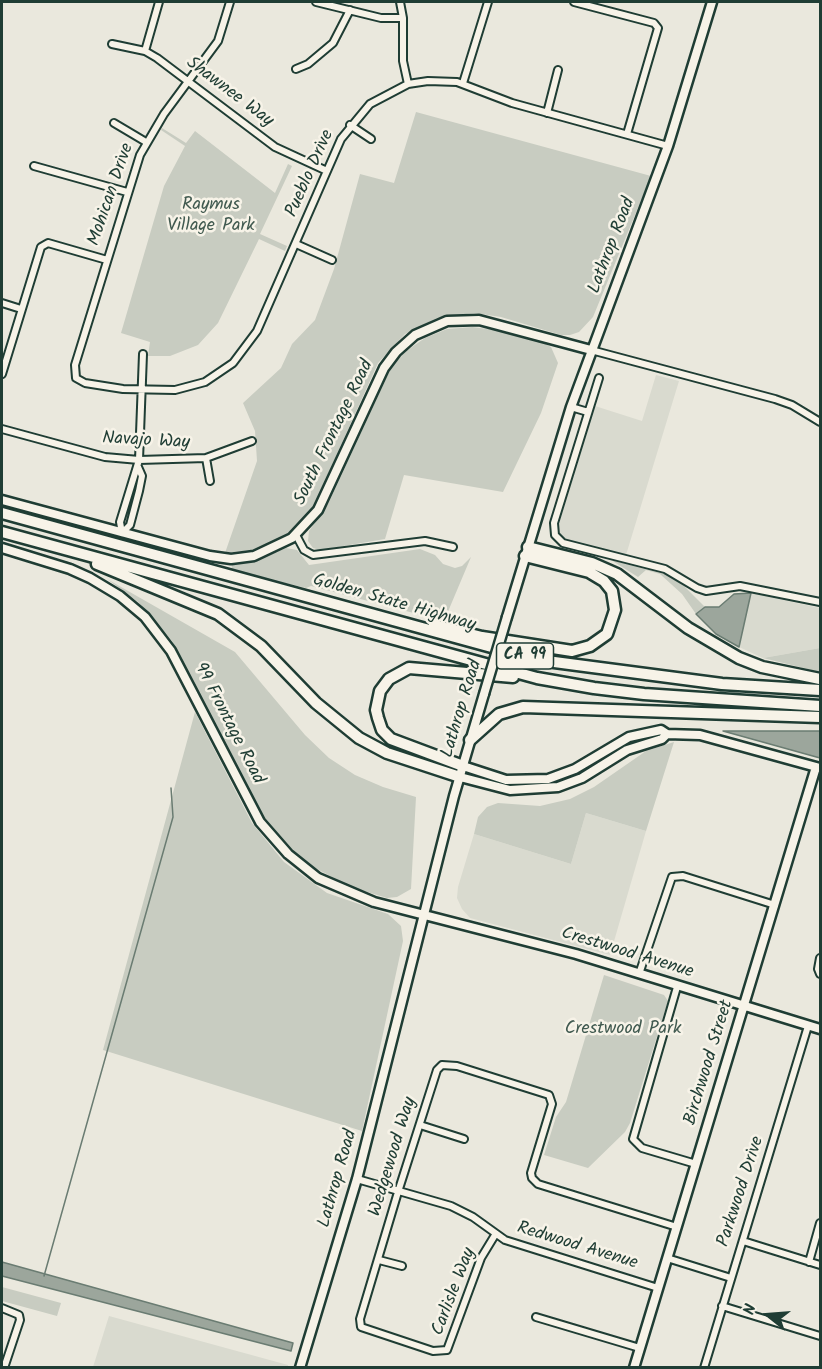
<!DOCTYPE html>
<html>
<head>
<meta charset="utf-8">
<style>
  body { margin:0 }
  #map { position:relative; width:822px; height:1369px; overflow:hidden; background:#eae8dd; font-family:Kalam,sans-serif }
  canvas { display:block }
  .frame { position:absolute; inset:0; border:3px solid #1f3d34; pointer-events:none }
  .north { position:absolute; left:738px; top:1285px; width:60px; height:60px; -webkit-text-stroke:4px #f7f3e8; paint-order:stroke; rotate:287deg; font-size:16px; font-weight:700; line-height:24px; text-align:center; color:#1f3d34 }
  .north::after { content:''; display:block; margin:auto; width:21px; height:27px; background:#1f3d34; clip-path:polygon(50% 0,100% 100%,50% 72%,0 100%) }
</style>
</head>
<body>
<div id="map">
<canvas width="822" height="1369"></canvas>
<div class="frame"></div>
<div class="north">N</div>
</div>
<script>
const c = document.querySelector('canvas').getContext('2d');
c.lineJoin = 'round';
function paint(path, color) { c.fillStyle = color; c.fill(path, 'evenodd'); }
const toPath = rows => new Path2D(rows.map(r => 'M' + r).join(''));
function trace(path, color, width, dash) { c.strokeStyle = color; c.lineWidth = width; c.lineCap = dash ? 'butt' : 'round'; c.setLineDash(dash || []); c.stroke(path); }
function label(font, color, halo, rows, align = 'center') {
  c.font = font + ' Kalam,sans-serif'; c.lineWidth = 5; c.setLineDash([]); c.textBaseline = 'middle'; c.strokeStyle = halo; c.fillStyle = color; for (const [text, x, y, turn = 0] of rows) {
    c.save(); c.translate(x, y); c.rotate((+turn || 0) * Math.PI / 180); c.textAlign = isNaN(turn) ? turn : align; if (halo) c.strokeText(text, 0, 0); c.fillText(text, 0, 0); c.restore();
  }
}
const built = toPath([
  [656,375,679,381,626,555,564,539,560,535,559,523,595,406,642,421],
  [751,593,820,608,820,648,763,658,739,647],
  [586,813,646,831,610,955,470,918,462,909,457,898,458,887,474,834,571,864],
  [109,1316,288,1365,288,1367,93,1367]
]);
const green = toPath([
  [416,112,651,176,593,317,579,332,570,335,561,335,501,317,474,313,437,318,405,334,378,363,313,507,290,532,273,542,259,549,225,553,257,461,255,431,243,403,281,368,292,344,315,320,334,269,360,174,394,183],
  [162,128,186,143,195,131,275,193,288,164,292,166,260,234,287,246,285,251,259,239,218,323,198,345,170,356,148,356,150,342,121,333,164,186,185,146,161,130],
  [472,327,496,330,544,343,551,347,558,363,541,413,503,492,404,475,385,539,320,550,313,548,308,541,309,531,329,502,391,368,406,351,425,338,447,329],
  [286,548,297,550,309,565,420,549,435,555,443,564,455,568,462,566,471,557,444,621,311,586,306,588,231,570,232,565,254,562],
  [611,560,668,575,684,586,705,607,696,614,682,594,660,574,646,570,638,577],
  [107,579,235,652,305,735,329,758,355,775,383,787,416,797,411,889,397,897,387,898,351,887,315,868,295,852,268,823,253,798,172,641,138,602],
  [820,648,820,672,763,658],
  [195,712,252,823,284,862,327,893,388,914,401,926,403,941,362,1131,103,1050],
  [674,742,646,831,586,813,571,864,474,834,478,817,487,807,498,803,540,806,570,799,594,787,646,751],
  [604,975,664,995,668,1001,630,1123,625,1132,588,1168,544,1155,556,1117,566,1102],
  [2,1287,61,1303,57,1316,2,1301]
]);
const water = toPath([
  [751,593,739,647,716,634,696,614,705,607,719,607,734,594,751,593],
  [723,731,820,731,820,758,723,731],
  [2,1262,293,1343,291,1351,2,1276,2,1262]
]);
const stream = toPath([
  [44,1276,173,817,171,788]
]);
const street = toPath([
  [230,2,218,41,164,114,140,155,75,365,76,378,85,383,123,389,175,390,205,382,233,363,257,331,341,139,370,104,408,84,428,81,457,82,512,103,668,146],
  [316,2,381,18,403,18],
  [400,2,403,18,403,61,408,84],
  [574,2,654,23,658,28,627,134],
  [112,44,145,51,157,58,275,147,327,171],
  [145,51,159,2],
  [296,69,308,64,333,43,350,10],
  [463,83,488,2],
  [547,113,558,70],
  [114,123,146,142],
  [350,125,371,139],
  [34,166,127,192],
  [296,244,332,260],
  [2,303,21,309],
  [591,350,775,399,792,405,820,422],
  [2,374,41,247,48,243,107,260],
  [599,378,554,523,555,535,563,543,665,569,697,588,706,591,740,586,820,602],
  [571,407,588,412],
  [2,429,105,457,139,460,206,458,252,441],
  [206,458,210,481],
  [122,533,120,522,139,460,143,354],
  [122,533,130,525,139,491,142,476,138,467],
  [296,535,304,550,313,555,425,541,453,547],
  [820,958,818,969,820,974],
  [639,974,672,877,683,876,775,905],
  [677,987,633,1139,642,1148,696,1164],
  [420,1125,464,1139],
  [357,1179,451,1206,473,1217,505,1240,658,1288],
  [495,1235,481,1258,447,1350,433,1351,361,1327,360,1319,398,1192,437,1070,442,1065,457,1066,549,1095,552,1104,531,1173,532,1178,538,1184,677,1227],
  [743,1241,820,1265],
  [667,1258,731,1278],
  [379,1260,402,1266],
  [809,1262,820,1223],
  [722,1306,820,1336],
  [2,1308,19,1315,20,1320,4,1368],
  [536,1317,640,1348],
  [704,1368,808,1026]
]);
const secondary = toPath([
  [2,500,210,556,231,559,254,556,292,538,318,510,384,368,396,352,415,335,447,321,479,320,591,350],
  [2,548,70,569,90,578,120,596,145,617,171,651,260,822,288,854,318,878,374,902,576,954,820,1029],
  [507,617,571,407,668,146,712,2],
  [463,766,506,780,548,779,575,769,629,737,661,730,667,734,700,735,820,768],
  [460,777,510,790,558,787,582,778,627,750,662,739,667,734],
  [300,1368,357,1179,454,796,484,694],
  [634,1368,816,767]
]);
const highway = toPath([
  [2,513,539,660,722,684,820,690],
  [2,532,537,678,594,688,644,694,820,706],
  [528,547,592,563,617,574,688,628,739,658,762,667,820,679],
  [97,564,218,614,261,646,316,703,359,738,387,753,460,777],
  [434,625,482,637,572,651,590,646,607,634,615,610,612,591,604,581,589,572,525,556],
  [470,740,499,714,523,707,820,717],
  [463,766,391,739,382,730,378,718,376,710,380,691,389,679,409,668,513,677]
]);
const secondaryBridge = toPath([
  [484,694,507,617]
]);
const shields = [
  [525,656,57]
];
const shieldNames = [
  ["CA 99",525,656]
];
const streetNames = [
  ["Shawnee Way",229,93,37],
  ["Pueblo Drive",311,174,-66],
  ["Mohican Drive",112,195,-71],
  ["Lathrop Road",613,246,-69],
  ["South Frontage Road",335,433,-64],
  ["Navajo Way",146,442,3],
  ["Golden State Highway",394,604,16],
  ["Lathrop Road",463,709,-73],
  ["99 Frontage Road",228,724,63],
  ["Crestwood Avenue",627,954,17],
  ["Birchwood Street",710,1063,-73],
  ["Wedgewood Way",394,1157,-73],
  ["Lathrop Road",339,1179,-74],
  ["Parkwood Drive",742,1192,-72],
  ["Redwood Avenue",577,1247,17],
  ["Carlisle Way",455,1292,-69]
];
const parkNames = [
  ["Raymus",211,206],
  ["Village Park",211,227],
  ["Crestwood Park",623,1030]
];
paint(built, '#d9dacf');
paint(green, '#c8ccc1');
paint(water, '#9ca69c');
trace(water, '#6a7c72', 1.5);
trace(stream, '#6a7c72', 1.5);
trace(street, '#1f3d34', 10);
trace(secondary, '#1f3d34', 13);
trace(highway, '#1f3d34', 15);
trace(street, '#f7f3e8', 6);
trace(secondary, '#f7f3e8', 8);
trace(highway, '#f7f3e8', 10);
trace(secondaryBridge, '#1f3d34', 13, []);
trace(secondaryBridge, '#f7f3e8', 8);
for (const [x, y, w] of shields) { const box = new Path2D(); box.roundRect(x - w / 2, y - 13, w, 26, 4.5); c.fillStyle = '#f7f3e8'; c.fill(box); trace(box, '#1f3d34', 1.5); }
label('bold 16px', '#1f3d34', null, shieldNames);
label('18px', '#1f3d34', '#f7f3e8', streetNames);
label('18px', '#415a50', '#f7f3e8', parkNames);
</script>
</body>
</html>
